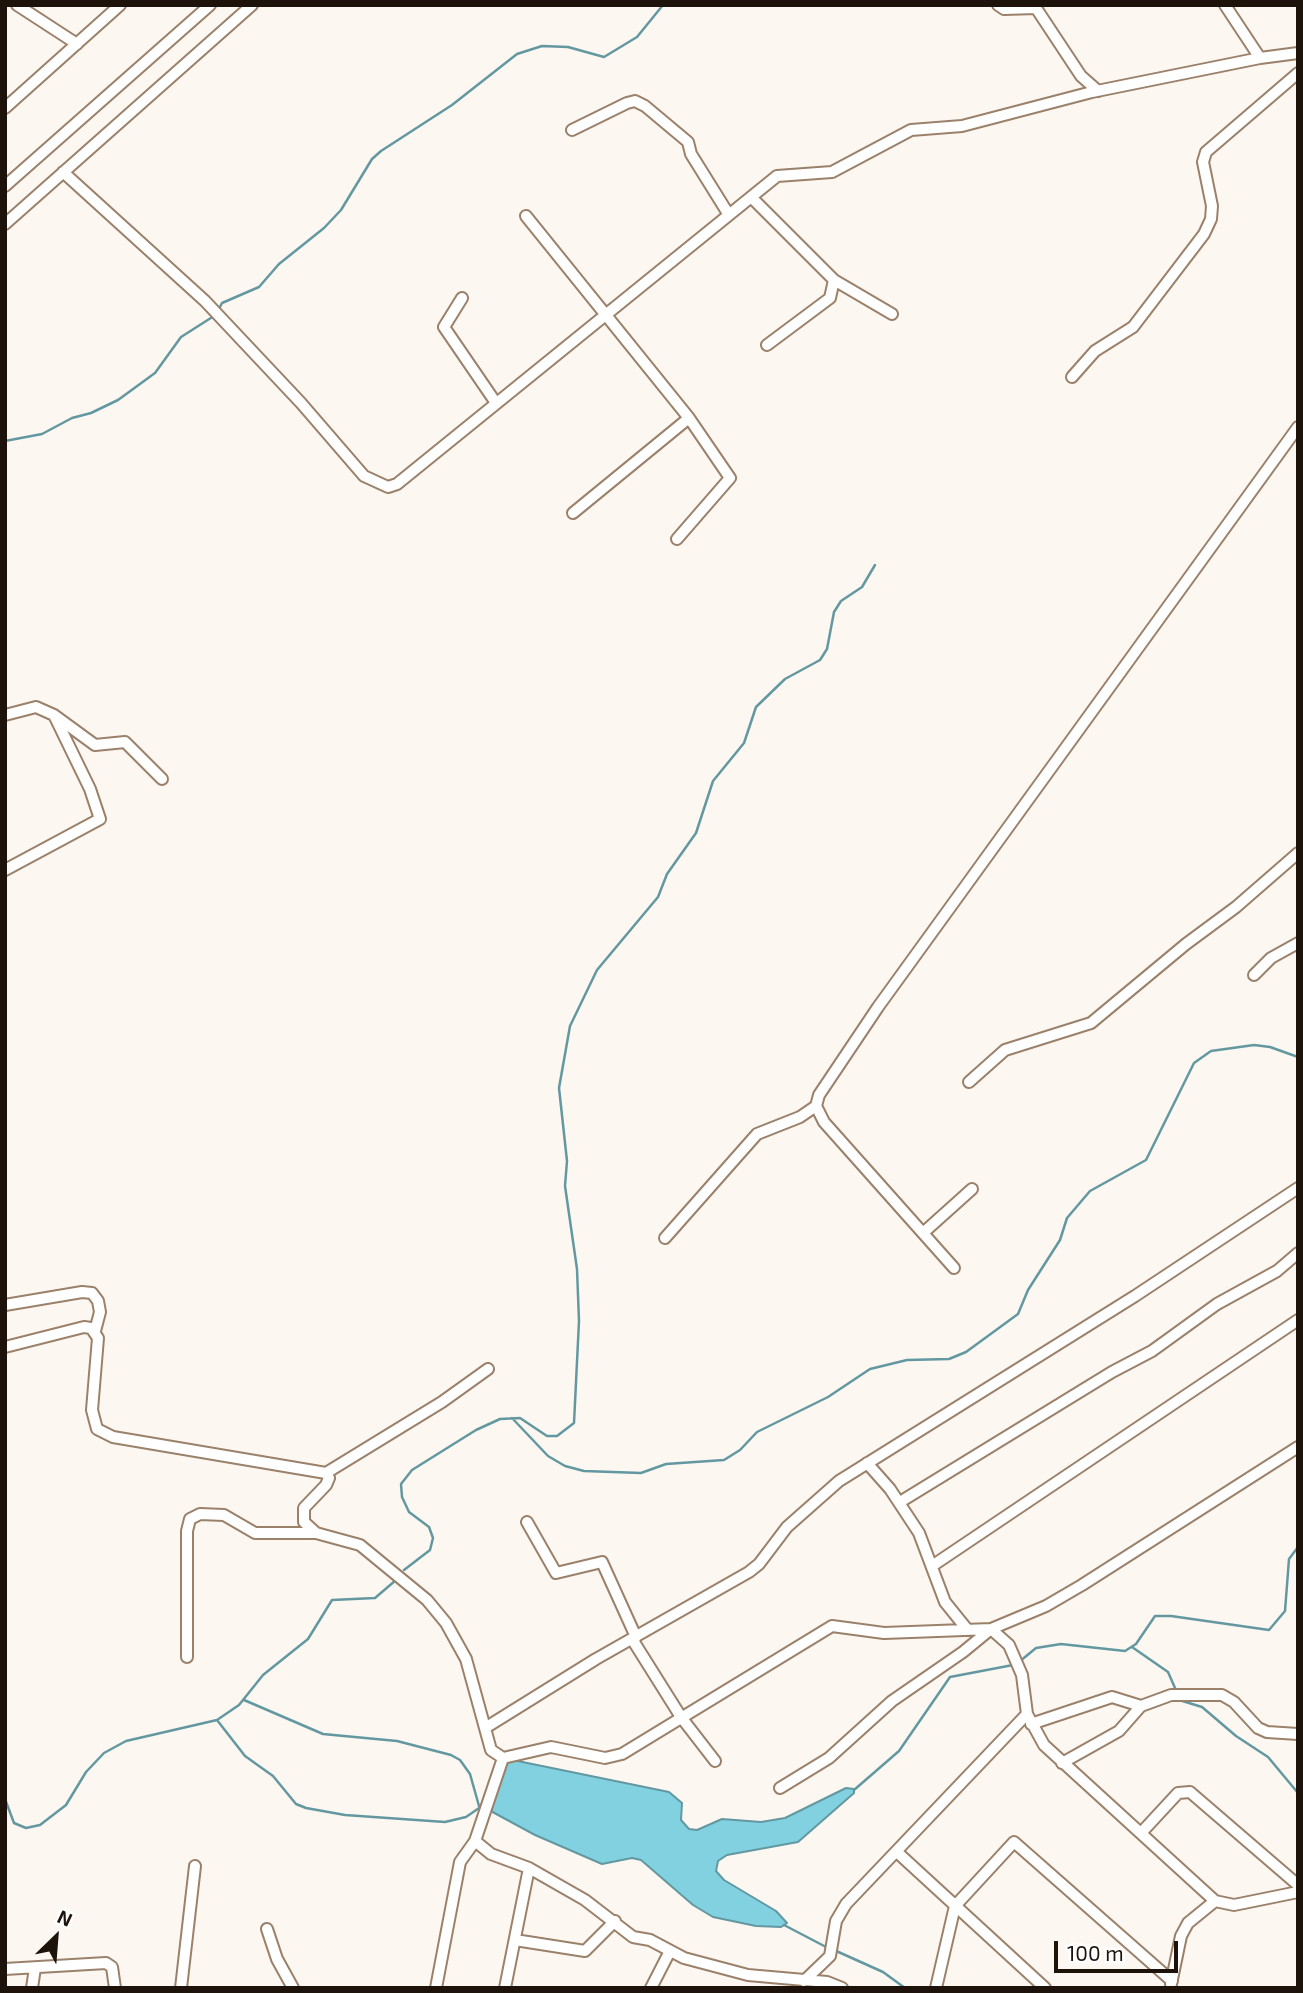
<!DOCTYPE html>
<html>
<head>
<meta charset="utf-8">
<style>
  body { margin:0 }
  #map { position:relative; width:1303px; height:1993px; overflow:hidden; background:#fdf7f2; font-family:"Exo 2",sans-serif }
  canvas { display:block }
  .frame { position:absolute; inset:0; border:7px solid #1d130a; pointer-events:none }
  .north { position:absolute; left:21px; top:1902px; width:70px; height:70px; -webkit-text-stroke:5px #fff; paint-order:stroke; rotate:25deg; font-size:19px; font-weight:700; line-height:28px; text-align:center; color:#1d130a }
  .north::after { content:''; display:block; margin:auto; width:24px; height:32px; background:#1d130a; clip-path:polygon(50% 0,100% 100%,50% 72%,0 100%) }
  .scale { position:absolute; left:1054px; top:1941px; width:124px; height:32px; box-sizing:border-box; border:4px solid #1d130a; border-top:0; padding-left:9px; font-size:21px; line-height:24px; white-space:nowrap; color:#1d130a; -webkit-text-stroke:5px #fff; paint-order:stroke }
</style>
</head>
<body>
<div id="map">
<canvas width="1303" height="1993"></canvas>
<div class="frame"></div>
<div class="north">N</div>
<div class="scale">100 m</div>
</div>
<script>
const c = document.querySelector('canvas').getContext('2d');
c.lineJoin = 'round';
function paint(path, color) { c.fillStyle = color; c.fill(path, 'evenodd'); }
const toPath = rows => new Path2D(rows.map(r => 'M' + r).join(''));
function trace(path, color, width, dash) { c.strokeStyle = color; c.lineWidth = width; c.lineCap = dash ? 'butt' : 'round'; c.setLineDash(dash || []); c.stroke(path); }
const water = toPath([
  [503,1758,669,1792,682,1803,681,1820,689,1829,697,1830,722,1819,761,1822,785,1818,846,1788,854,1789,854,1793,798,1842,727,1855,718,1861,716,1871,724,1880,776,1911,787,1923,781,1927,756,1926,713,1917,693,1905,641,1860,632,1858,602,1864,535,1835,487,1809,503,1758]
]);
const stream = toPath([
  [219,309,222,303,259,287,279,264,324,228,341,210,372,159,381,151,452,105,517,54,542,46,568,47,604,57,637,37,663,5],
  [5,441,42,434,72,418,91,413,118,400,155,373,181,337,214,316],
  [512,1418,548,1456,565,1466,584,1471,641,1473,666,1464,724,1460,740,1450,757,1432,828,1397,870,1369,907,1360,949,1359,966,1352,1018,1314,1028,1290,1060,1240,1067,1218,1090,1191,1146,1160,1194,1063,1211,1051,1254,1045,1270,1047,1298,1057],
  [404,1570,430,1550,433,1538,429,1527,409,1512,402,1497,401,1484,412,1470,476,1430,500,1419,520,1418,547,1436,557,1436,574,1423,579,1321,577,1269,565,1186,567,1161,559,1088,570,1026,597,970,658,897,667,874,696,833,713,781,744,743,756,707,785,679,820,660,827,649,834,612,841,601,862,587,875,565],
  [1132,1647,1168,1672,1175,1688],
  [1019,1662,1036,1648,1061,1644,1125,1651,1136,1644,1155,1616,1171,1616,1269,1630,1285,1611,1289,1559,1298,1547],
  [244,1700,323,1734,397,1741,451,1755,460,1760,470,1774,479,1806],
  [1179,1700,1202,1707,1236,1736,1268,1757,1298,1793],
  [217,1720,245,1756,273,1776,296,1804,306,1808,345,1815,445,1822,466,1817,482,1806],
  [854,1790,899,1751,950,1677,1013,1665],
  [5,1799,14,1823,26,1828,40,1825,66,1805,86,1772,104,1753,126,1741,217,1720,239,1705,263,1675,308,1639,332,1600,375,1598,396,1580],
  [784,1925,828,1948],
  [834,1950,883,1972,905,1988]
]);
const minor = toPath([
  [17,5,77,44],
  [998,5,1004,9,1036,8,1081,76,1098,91],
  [1225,5,1260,58,1298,53],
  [5,108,120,5],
  [572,130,627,103,635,101,645,106,688,142,691,154,729,215],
  [63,172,205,301,301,403,364,476,388,487,397,484,777,176,832,172,911,130,962,126,1092,92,1260,58],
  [5,186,210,5],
  [751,197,834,280,892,314],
  [526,216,689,418,573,513],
  [5,224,252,5],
  [462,298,444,327,496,403],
  [767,345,830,298,834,280],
  [1072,377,1095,351,1133,327,1204,234,1211,219,1212,206,1203,162,1206,152,1298,73],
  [677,539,730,478,689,418],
  [5,715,36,707,54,715,95,745,125,742,162,779],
  [5,870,100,819,90,789,54,715],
  [1254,975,1271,958,1298,943],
  [969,1082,1005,1050,1091,1023,1186,944,1236,907,1298,853],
  [923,1233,972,1189],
  [665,1238,757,1134,800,1117,816,1106],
  [954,1268,824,1122,816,1106,819,1095,878,1007,1298,427],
  [5,1305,82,1292,92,1293,98,1301,100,1312,95,1331],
  [5,1347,84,1327,91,1328,98,1338,92,1410,97,1429,113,1437,326,1473,329,1478,326,1485,304,1508,304,1522,316,1533],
  [867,1463,890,1489,919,1533,945,1602,966,1628],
  [326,1473,442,1402,488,1369],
  [900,1502,1112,1372,1152,1351,1217,1304,1277,1271,1298,1253],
  [527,1522,556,1573,602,1562,636,1637],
  [932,1566,1298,1320],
  [632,1639,681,1717,715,1761],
  [187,1657,187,1531,190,1519,200,1514,224,1515,255,1533,316,1533,360,1545,427,1600,446,1623,466,1659,491,1750,503,1758],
  [1031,1724,1112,1697,1141,1706],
  [485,1728,596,1659,749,1572,759,1564,787,1527,839,1481,1135,1296,1298,1188],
  [1062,1763,1119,1731,1141,1706,1171,1695,1222,1695,1234,1702,1258,1728,1267,1732,1298,1734],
  [780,1788,829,1758,892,1701,963,1652,991,1629,1046,1606,1082,1585,1298,1447],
  [1141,1833,1178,1793,1190,1792,1298,1885],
  [475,1841,491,1854,529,1868,585,1900,633,1937,650,1940,684,1958,748,1975,827,1982,842,1988],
  [898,1853,1045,1988],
  [267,1929,277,1959,293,1988],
  [515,1940,585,1951,615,1921],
  [5,1969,106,1963,112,1967,115,1988],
  [804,1981,830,1956,836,1921,846,1904,1027,1714],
  [1171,1984,1181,1936,1188,1923,1215,1901],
  [32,1988,35,1968],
  [181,1988,195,1866],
  [436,1988,460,1862,475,1841,503,1758,551,1747,605,1758,622,1754,832,1626,884,1633,991,1629,1009,1645,1022,1675,1027,1714,1044,1745,1215,1901,1234,1905,1298,1892],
  [505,1988,529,1868],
  [651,1988,670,1951],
  [936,1988,955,1906,1014,1842,1172,1981]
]);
paint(water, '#81d1e1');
trace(water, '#6398a0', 2);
trace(stream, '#6398a0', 2.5);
trace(minor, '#9b816a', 14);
trace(minor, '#fff', 10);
</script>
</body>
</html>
